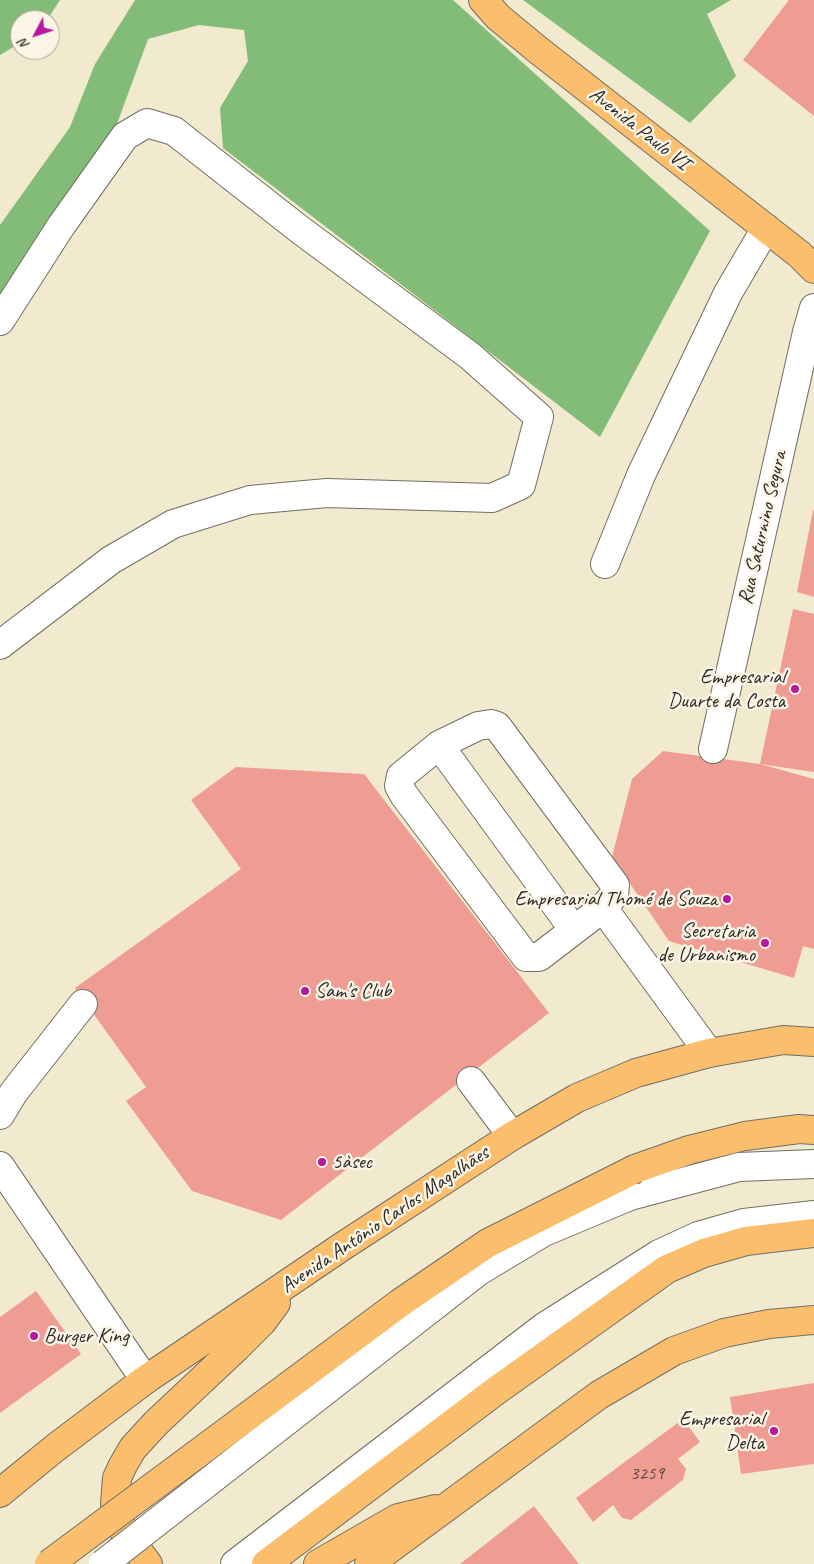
<!DOCTYPE html>
<html>
<head>
<meta charset="utf-8">
<style>
  body { margin:0 }
  #map { position:relative; width:814px; height:1564px; overflow:hidden; background:#f2eacf; font-family:Caveat,sans-serif }
  canvas { display:block }
  .north { position:absolute; left:10px; top:10px; width:50px; height:50px; box-sizing:border-box; background:#fcf5e5; border:1px solid #a8a49b; border-radius:50%; rotate:230deg; font-size:14px; font-weight:700; line-height:20px; text-align:center; color:#2b2b2b }
  .north::after { content:''; display:block; margin:auto; width:18px; height:22px; background:#b5179e; clip-path:polygon(50% 0,100% 100%,50% 72%,0 100%) }
</style>
</head>
<body>
<div id="map">
<canvas width="814" height="1564"></canvas>
<div class="north">N</div>
</div>
<script>
const c = document.querySelector('canvas').getContext('2d');
c.lineJoin = 'round';
function paint(path, color) { c.fillStyle = color; c.fill(path, 'evenodd'); }
const toPath = rows => new Path2D(rows.map(r => 'M' + r).join(''));
function trace(path, color, width, dash) { c.strokeStyle = color; c.lineWidth = width; c.lineCap = dash ? 'butt' : 'round'; c.setLineDash(dash || []); c.stroke(path); }
function label(font, color, halo, rows, align = 'center') {
  c.font = font + ' Caveat,sans-serif'; c.lineWidth = 5; c.setLineDash([]); c.textBaseline = 'middle'; c.strokeStyle = halo; c.fillStyle = color; for (const [text, x, y, turn = 0] of rows) {
    c.save(); c.translate(x, y); c.rotate((+turn || 0) * Math.PI / 180); c.textAlign = isNaN(turn) ? turn : align; if (halo) c.strokeText(text, 0, 0); c.fillText(text, 0, 0); c.restore();
  }
}
const forest = toPath([
  [0,0,60,0,47,20,20,20,20,43,0,55],
  [135,0,453,0,710,231,600,437,223,148,220,108,248,61,244,30,199,25,148,39,117,124,0,296,0,225,70,127,95,64],
  [523,0,731,0,707,14,736,76,690,123]
]);
const building = toPath([
  [789,0,814,0,814,116,743,60],
  [813,510,814,510,814,597,797,592],
  [793,609,814,614,814,772,760,764,814,779,814,949,803,946,794,978,669,941,612,857,632,779,663,751,760,764],
  [236,767,364,774,549,1013,281,1220,192,1191,126,1101,146,1087,75,988,241,869,191,800],
  [36,1291,81,1354,0,1413,0,1317],
  [814,1383,814,1464,741,1474,730,1397],
  [683,1419,700,1442,678,1459,686,1469,683,1480,631,1520,622,1518,613,1505,593,1522,576,1498],
  [534,1506,579,1564,460,1564]
]);
const minor = toPath([
  [0,321,61,226,125,136,147,123,174,131,299,229,470,356,539,417,521,485,492,498,327,493,250,500,173,524,111,560,0,645],
  [605,564,641,475,728,293,766,228],
  [439,745,574,930],
  [713,749,807,332,814,308],
  [603,908,614,895,615,885,497,726,491,724,478,726,439,745,401,776,399,786,404,795,526,957,539,957,603,908,709,1053],
  [471,1081,512,1136],
  [0,1115,14,1092,83,1004],
  [0,1166,145,1380],
  [630,1196,739,1167,814,1164],
  [235,1564,544,1327,659,1254,698,1236,744,1223,814,1215]
]);
const major = toPath([
  [483,0,498,17,538,50,799,254,814,269],
  [635,1169,689,1150,745,1136,799,1129,814,1130],
  [0,1493,55,1448,145,1380,343,1246,512,1136,577,1098,636,1073,709,1053,783,1040,814,1042],
  [148,1564,128,1538,120,1524,115,1504,117,1478,123,1465,133,1448,156,1423,237,1347,262,1322,276,1303],
  [266,1564,497,1390,667,1269,704,1253,746,1241,814,1233],
  [318,1564,398,1518,435,1509],
  [369,1564,599,1395,674,1351,724,1333,769,1324,814,1320]
]);
const minorBridge = toPath([
  [103,1564,479,1271,544,1232,630,1196]
]);
const majorBridge = toPath([
  [49,1564,400,1303,488,1243,635,1169]
]);
const markers = [
  [795,689,5,"#b5179e"],
  [727,899,5,"#b5179e"],
  [765,943,5,"#b5179e"],
  [305,991,5,"#b5179e"],
  [322,1162,5,"#b5179e"],
  [34,1336,5,"#b5179e"],
  [774,1431,5,"#b5179e"]
];
const numberNames = [
  ["3259",647,1474]
];
const streetNames = [
  ["Avenida Paulo VI",639,129,38],
  ["Rua Saturnino Segura",763,528,-77],
  ["Avenida Antônio Carlos Magalhães",385,1220,-34]
];
const poiNames = [
  ["Empresarial",785,677],
  ["Duarte da Costa",785,701],
  ["Empresarial Thomé de Souza",717,899],
  ["Secretaria",755,931],
  ["de Urbanismo",755,955],
  ["Sam's Club",315,991,"left"],
  ["5àsec",332,1162,"left"],
  ["Burger King",44,1336,"left"],
  ["Empresarial",764,1419],
  ["Delta",764,1443]
];
paint(forest, '#83bc78');
paint(building, '#ef9c92');
trace(minor, '#716e64', 30);
trace(major, '#716e64', 30);
trace(minor, '#fff', 28);
trace(major, '#fabe6d', 28);
trace(minorBridge, '#716e64', 30, []);
trace(majorBridge, '#716e64', 30, []);
trace(minorBridge, '#fff', 28);
trace(majorBridge, '#fabe6d', 28);
for (const [x, y, r, color] of markers) { const dot = new Path2D(); dot.arc(x, y, r, 0, 2 * Math.PI); c.fillStyle = color; c.fill(dot); trace(dot, '#fcf5e5', 2); }
label('19px', '#5c4745', null, numberNames);
label('21px', '#2b2b2b', '#fcf5e5', streetNames);
label('21px', '#2b2b2b', '#fcf5e5', poiNames, 'right');
</script>
</body>
</html>
